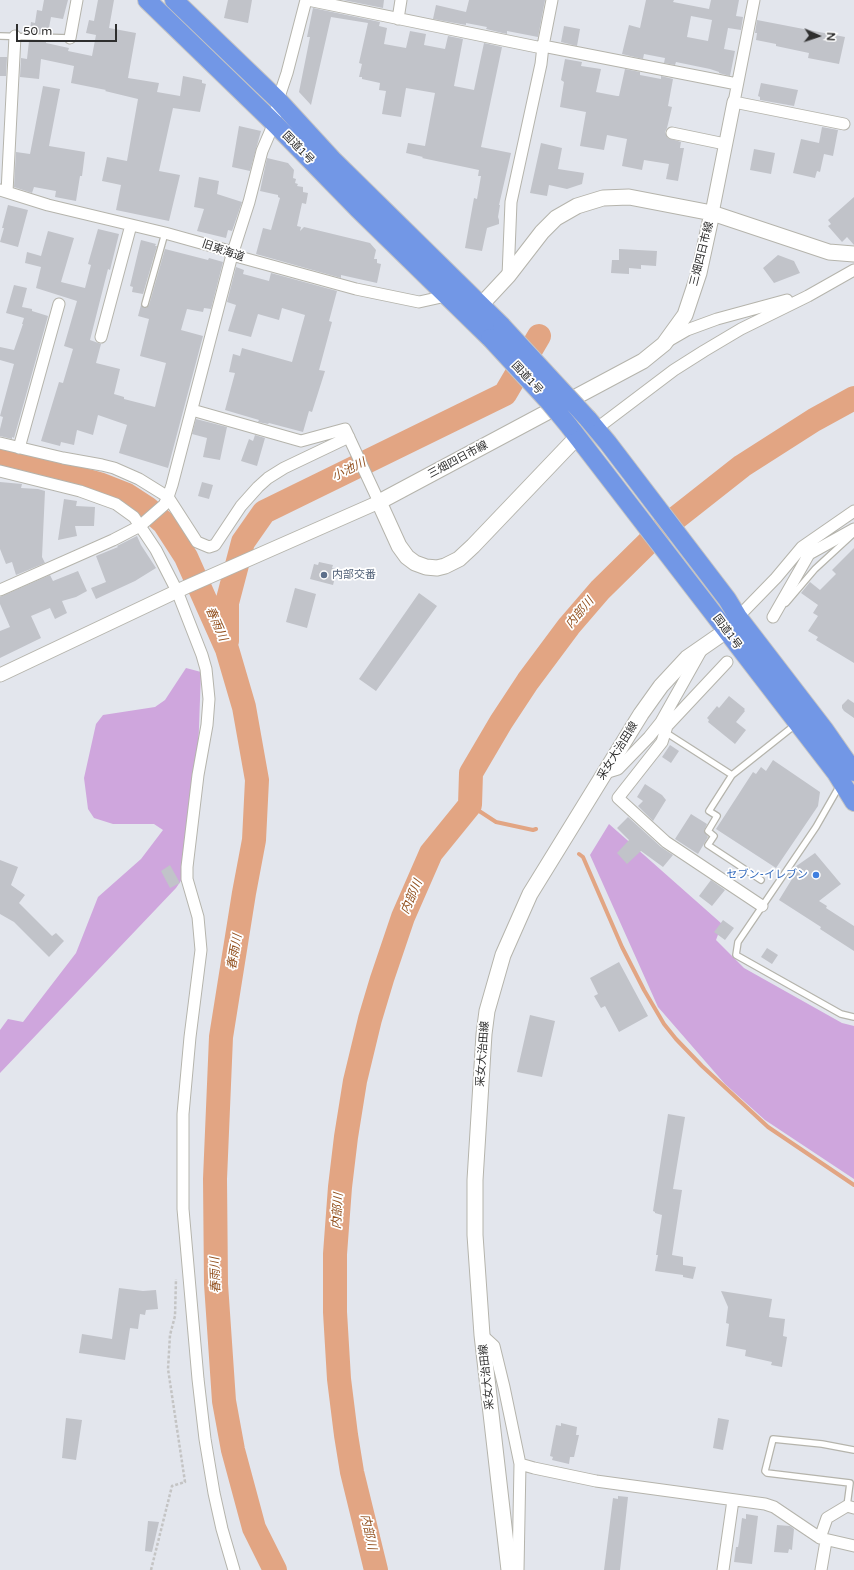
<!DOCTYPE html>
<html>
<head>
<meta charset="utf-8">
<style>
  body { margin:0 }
  #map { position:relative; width:854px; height:1570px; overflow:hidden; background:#e3e6ed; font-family:"Varela Round",sans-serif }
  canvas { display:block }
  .north { position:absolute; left:798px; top:16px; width:40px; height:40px; -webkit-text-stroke:3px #fff; paint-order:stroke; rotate:93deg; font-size:11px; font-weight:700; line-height:16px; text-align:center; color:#2e2e2e }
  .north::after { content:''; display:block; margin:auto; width:14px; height:18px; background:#2e2e2e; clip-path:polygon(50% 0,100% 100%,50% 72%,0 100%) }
  .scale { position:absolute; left:16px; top:24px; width:101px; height:18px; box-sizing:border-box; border:2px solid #2e2e2e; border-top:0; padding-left:5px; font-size:12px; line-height:14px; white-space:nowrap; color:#2e2e2e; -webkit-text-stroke:3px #fff; paint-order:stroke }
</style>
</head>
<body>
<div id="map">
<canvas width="854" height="1570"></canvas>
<div class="north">N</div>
<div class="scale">50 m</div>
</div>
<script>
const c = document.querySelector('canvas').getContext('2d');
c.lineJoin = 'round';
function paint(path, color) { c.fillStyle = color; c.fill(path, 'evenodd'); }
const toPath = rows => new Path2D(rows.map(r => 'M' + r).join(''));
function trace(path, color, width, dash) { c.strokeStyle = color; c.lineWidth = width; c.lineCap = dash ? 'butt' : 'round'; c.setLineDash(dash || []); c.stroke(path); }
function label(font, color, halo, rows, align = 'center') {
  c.font = font + ' "Varela Round","Noto Sans JP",sans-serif'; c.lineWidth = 3.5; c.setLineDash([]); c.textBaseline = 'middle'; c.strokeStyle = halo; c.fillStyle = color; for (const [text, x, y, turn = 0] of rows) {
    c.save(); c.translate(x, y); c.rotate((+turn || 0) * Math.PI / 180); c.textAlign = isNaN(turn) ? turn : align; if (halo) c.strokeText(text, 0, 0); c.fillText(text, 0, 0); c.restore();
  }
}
const green = toPath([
  [186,668,201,672,196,809,189,869,176,888,0,1073,0,1030,8,1019,23,1022,76,953,98,897,141,859,163,830,154,824,113,824,94,818,88,809,84,778,96,724,103,715,155,707,165,700],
  [609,824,722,924,716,940,744,968,842,1023,854,1026,854,1179,765,1120,725,1084,658,1007,590,855]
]);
const stream = toPath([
  [470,805,496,822,533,830,536,829],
  [579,854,583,857,622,947,644,990,664,1024,676,1039,702,1066,768,1127,854,1185]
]);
const river = toPath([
  [0,459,26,464,99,484,127,495,147,508,164,523,186,557,227,649,244,707,257,780,254,840,244,893,221,1037,215,1179,216,1284,224,1401,233,1450,254,1528,275,1570],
  [227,641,227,603,243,542,264,512,505,394,539,336],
  [376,1570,352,1472,346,1435,339,1379,335,1312,335,1254,340,1187,346,1137,355,1081,370,1019,382,979,403,917,431,853,470,805,471,773,501,722,528,681,569,626,600,590,662,529,742,466,814,420,854,398]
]);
const building = toPath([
  [44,0,68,0,63,19,51,17,48,33,30,33,31,22,35,23,37,10,42,11],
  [98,0,114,0,109,28,136,33,128,78,159,83,157,92,180,96,183,76,202,80,202,83,206,84,200,112,173,108,159,171,180,175,169,221,116,210,121,185,102,181,107,157,127,161,138,99,105,91,106,90,71,83,74,66,41,59,39,79,20,77,21,58,27,59,29,41,46,42,46,43,69,48,68,51,92,56,96,35,86,33,89,20,94,21],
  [228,0,252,0,248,23,224,18],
  [343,0,384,0,383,8],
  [469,0,545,0,538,37,507,31,507,34,486,29,487,27,466,23,466,25,433,19,436,5,466,12],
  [646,0,674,0,673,2,709,9,711,0,739,0,736,16,743,17,741,30,728,28,724,49,735,51,730,76,719,73,719,72,710,69,676,62,675,65,664,63,665,58,644,54,643,59,622,54,629,25,640,28],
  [691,16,712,20,708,41,687,37],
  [313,8,380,22,379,26,387,28,384,44,406,48,410,31,426,34,424,45,445,49,448,36,463,39,454,86,474,90,484,43,502,47,481,147,511,153,499,205,500,205,498,217,499,220,499,224,487,228,482,251,465,248,474,198,477,199,481,176,478,176,479,170,422,158,423,157,406,153,408,143,425,146,435,93,406,88,401,117,382,114,386,91,379,90,380,83,362,79,362,77,359,77,362,64,359,63,368,23,331,17,311,105,299,92,310,37,307,37],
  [757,20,845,37,839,64,808,58,809,53,776,46,776,44,756,40,757,33,755,33],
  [564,26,580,29,577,46,561,42],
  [0,57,7,57,6,76,0,76],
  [565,59,582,62,581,66,601,69,596,92,617,96,619,96,625,69,640,72,640,75,661,79,661,76,673,79,668,106,672,107,667,128,665,132,668,138,681,142,680,148,684,148,678,181,666,179,669,164,644,160,642,170,622,166,627,139,607,135,604,150,580,146,586,112,560,107,564,82,561,80],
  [761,83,798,90,794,106,760,100,760,97,758,96],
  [43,86,60,89,49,146,85,152,82,176,80,176,76,201,55,197,56,191,34,187,32,193,14,187,16,152,30,154],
  [239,126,261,131,250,171,232,167],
  [822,127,838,130,833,156,824,154,820,172,817,171,815,178,793,173,801,139,819,143],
  [541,143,562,148,558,169,584,173,582,184,567,189,549,185,547,196,530,193],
  [754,149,775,153,771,174,750,170],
  [267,158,288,163,294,170,293,178,296,179,295,183,298,184,297,186,303,187,303,192,308,193,306,204,302,203,297,226,301,227,300,231,304,227,370,243,376,250,374,259,377,259,377,263,381,264,377,283,341,275,341,278,256,254,263,228,271,230,280,198,278,197,278,195,260,191],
  [199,177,219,181,217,194,242,202,232,231,228,230,226,238,197,231,204,209,194,207],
  [854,197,854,245,847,237,842,242,828,226,831,224,828,220],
  [8,205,28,210,18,247,0,242,4,228,2,228],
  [98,229,119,234,110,270,108,269,90,340,101,344,96,363,120,369,114,394,124,397,124,399,155,407,166,363,140,356,149,319,138,316,141,305,146,308,149,305,165,249,208,260,209,258,223,262,211,309,204,308,203,312,187,309,181,330,203,336,168,468,119,453,127,425,98,415,93,435,77,430,74,445,61,442,60,446,41,441,59,382,63,383,73,349,64,346,77,301,36,288,41,267,25,263,27,252,41,256,48,231,74,238,61,282,85,288,91,265,88,264],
  [141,240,156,244,155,246,157,246,143,294,132,292,133,287,130,286],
  [619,249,657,251,656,266,641,265,641,269,629,268,629,274,611,273,612,260,619,260],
  [778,255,794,261,800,273,774,283,763,268],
  [236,267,244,270,243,274,269,281,271,273,337,291,329,321,332,322,319,370,325,371,312,412,309,411,303,432,269,423,268,424,258,422,259,420,225,410,235,373,229,372,233,354,240,356,242,348,292,362,305,315,282,308,279,320,258,314,251,337,228,331,236,305,227,302],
  [14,285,27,288,22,307,32,309,32,311,48,316,14,438,12,437,12,439,0,436,0,429,3,417,0,416,14,364,0,360,0,347,14,350,23,324,22,324,24,318,6,313],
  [196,419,227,427,220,460,203,457,207,438,192,434],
  [255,435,265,438,257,466,241,461,249,439,253,441],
  [0,482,22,484,21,488,38,489,45,491,42,557,45,563,16,575,12,562,6,564,0,549],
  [202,482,213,485,209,499,198,496],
  [64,499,77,501,76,506,95,507,94,526,75,526,77,536,58,540],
  [137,536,141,545,156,568,135,581,96,599,91,588,106,582,96,556,118,547,117,546],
  [854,548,854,663,816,640,818,637,808,631,818,616,813,613,818,605,801,593,810,582,820,590,836,574,832,570],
  [319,562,333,565,332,568,337,570,333,585,310,579,314,564,318,565],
  [78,571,87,591,76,597,62,601,67,613,55,619,50,608,31,616,41,638,0,658,0,631,10,627,0,604,0,597,50,575,53,581],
  [295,588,316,594,307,628,286,622],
  [419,593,437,606,376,691,359,679],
  [729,696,745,709,744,710,745,711,736,722,746,730,735,744,708,722,709,720,707,718,717,706,719,708],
  [848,699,854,703,854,718,844,711,842,708,842,705],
  [670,745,679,751,671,763,662,757],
  [773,760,820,792,818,806,776,868,716,829,753,772,756,774,761,767,766,771],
  [645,784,662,795,666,800,653,821,638,806,643,801,637,797],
  [691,814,707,824,704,831,708,837,698,854,675,839],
  [628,817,661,847,673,855,663,867,641,851,627,864,617,853,629,840,617,828],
  [815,853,841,884,819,901,827,906,826,908,854,926,854,951,820,929,821,927,779,900,792,879,788,876,792,869],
  [0,860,18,867,11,885,25,895,19,903,52,936,56,933,64,941,49,957,14,922,0,914],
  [170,865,180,883,170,888,161,871],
  [711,880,725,890,712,906,699,896],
  [723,920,734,928,725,940,714,932],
  [767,948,778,955,772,964,761,957],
  [619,962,648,1016,619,1032,605,1006,601,1008,594,996,598,994,590,978],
  [530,1015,555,1021,542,1077,517,1072],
  [668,1114,685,1117,673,1189,682,1190,672,1255,683,1257,683,1265,696,1267,693,1279,683,1277,683,1275,655,1271,658,1255,656,1255,662,1215,655,1213,655,1212,653,1211],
  [119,1288,143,1291,156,1290,158,1309,146,1310,145,1315,140,1314,138,1329,130,1328,125,1360,79,1353,82,1334,112,1339],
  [721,1291,772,1299,769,1317,785,1319,783,1336,787,1337,782,1367,771,1365,772,1362,745,1356,746,1350,726,1346,729,1324,726,1323,728,1307],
  [66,1418,82,1420,76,1460,62,1458],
  [718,1418,729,1420,723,1450,713,1448],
  [561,1423,577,1427,576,1435,579,1435,574,1457,570,1457,569,1464,552,1460,553,1457,550,1456,556,1425,561,1426],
  [618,1496,628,1497,620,1570,604,1570,613,1498,618,1499],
  [746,1514,758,1516,752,1564,734,1562,736,1547,738,1547,739,1542,742,1518,746,1519],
  [148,1521,159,1522,152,1552,145,1551],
  [777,1525,790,1526,794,1529,792,1550,789,1549,788,1553,774,1552]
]);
const path = toPath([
  [151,1570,172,1486,185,1482,168,1369,170,1335,175,1316,176,1279]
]);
const service = toPath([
  [0,36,70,38],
  [145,304,165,233],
  [786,603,815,569,852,535],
  [665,732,732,775],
  [840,785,816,827,738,942,736,955,841,1014,854,1017],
  [761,880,708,845,714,836,708,831,717,816,709,811,732,775,795,725],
  [847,1506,850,1483,767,1473,765,1471,773,1439,822,1444,854,1450]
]);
const minor = toPath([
  [308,0,542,48],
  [754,0,734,102,844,124],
  [398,19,401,0],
  [70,38,77,0],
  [543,46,737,84],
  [672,133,725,144],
  [0,190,48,205,165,233,226,250,232,255,356,289,419,302,446,296],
  [7,192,15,36],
  [508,276,511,202,541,64,543,46,552,0],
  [101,337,131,225],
  [668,341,687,330,717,319,787,300],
  [192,410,301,441,345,429,379,502],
  [596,429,674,370,704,351,741,329,808,296,854,270],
  [0,443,63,458,102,465,114,468,139,479,168,497,197,542,209,547,215,545,241,506,258,487,268,478,284,468,349,437],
  [19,448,59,304],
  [0,471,80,491,116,504,134,517,156,550,177,591,202,655,206,669,209,699,207,725,198,775,187,867,187,879,198,917,201,950,190,1037,183,1114,183,1209,198,1379,205,1439,214,1493,222,1529,234,1570],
  [804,549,809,554,854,529],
  [0,590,113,540,140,526,164,505,168,497,172,485,232,255,249,202,262,151,274,123,278,100,287,73,306,0],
  [738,617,776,578,802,547,854,511],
  [773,617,809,554],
  [727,662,667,726,662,742,618,798,666,842,762,906],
  [605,773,618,769,649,737,661,722,702,649],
  [482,1335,494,1346,504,1387,520,1464,518,1570],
  [520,1464,534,1468,596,1481,765,1504,774,1507,820,1538,854,1546],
  [820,1538,827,1518,847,1506,854,1508],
  [723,1570,733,1500],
  [821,1570,826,1541]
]);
const tertiary = toPath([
  [712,213,734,102],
  [0,675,186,587,379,502]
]);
const secondary = toPath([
  [481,305,508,276,542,232,556,218,577,206,603,198,629,197,712,213,829,252,854,254],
  [578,436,473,546,459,559,445,566,437,568,426,567,415,563,407,557,399,546,379,502,643,361,664,344,685,315,699,273,712,213],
  [509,1570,482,1335,475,1235,475,1180,484,1034,487,1011,503,955,530,894,641,714,661,686,687,658,726,631,733,622]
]);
const trunk = toPath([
  [147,0,274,123,357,208,490,338],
  [174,0,278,100,334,161,502,326],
  [588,419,608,443,727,599,738,617,824,729,854,772],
  [569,426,836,773,854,802]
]);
const trunkBridge = toPath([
  [502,326,588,419],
  [490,338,550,403,569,426]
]);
const markers = [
  [324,575,4,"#5c6f8a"],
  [816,875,4,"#3f7fe0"]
];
const streetNames = [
  ["国道1号",298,148,46],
  ["旧東海道",223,251,19],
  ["三畑四日市線",702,254,-76],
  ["国道1号",527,378,47],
  ["三畑四日市線",458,460,-28],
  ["国道1号",727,632,53],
  ["采女大治田線",618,751,-58],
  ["采女大治田線",483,1054,-86],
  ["采女大治田線",487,1377,-96]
];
const serviceNames = [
  ["内部交番",332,575]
];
const shopNames = [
  ["セブン-イレブン",808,875]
];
const waterNames = [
  ["小池川",349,470,-26],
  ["内部川",580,613,-50],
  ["春雨川",216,624,66],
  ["内部川",412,897,-67],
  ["春雨川",235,952,-80],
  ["内部川",338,1211,-86],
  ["春雨川",216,1275,-92],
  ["内部川",368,1532,78]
];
paint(green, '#cfa6dd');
trace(stream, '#e2a583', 4);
trace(river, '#e2a583', 24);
paint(building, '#c1c3c9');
trace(service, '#b5b4ac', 8);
trace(minor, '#b5b4ac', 13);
trace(tertiary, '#b5b4ac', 15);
trace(secondary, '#b5b4ac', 17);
trace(trunk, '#c4c4c4', 20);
trace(path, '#c4c4c4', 2.5, [3, 2]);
trace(service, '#fff', 5.5);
trace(minor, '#fff', 11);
trace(tertiary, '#fff', 13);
trace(secondary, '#fff', 15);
trace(trunk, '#7297e6', 18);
trace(trunkBridge, '#c4c4c4', 20, []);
trace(trunkBridge, '#7297e6', 18);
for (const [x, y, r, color] of markers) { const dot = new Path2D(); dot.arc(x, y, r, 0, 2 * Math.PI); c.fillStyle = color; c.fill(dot); trace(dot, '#fff', 1.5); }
label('11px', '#2e2e2e', '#fff', streetNames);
label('11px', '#4e5e75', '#fff', serviceNames, 'left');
label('11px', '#366cbe', '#fff', shopNames, 'right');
label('italic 12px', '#92501e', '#fff', waterNames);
</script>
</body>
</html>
